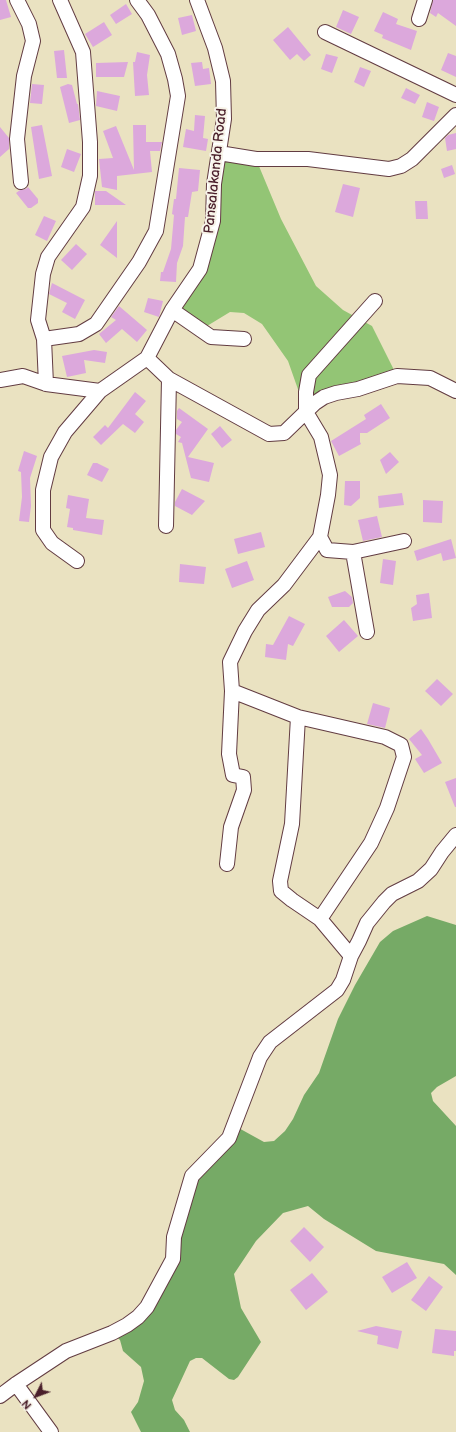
<!DOCTYPE html>
<html>
<head>
<meta charset="utf-8">
<style>
  body { margin:0 }
  #map { position:relative; width:456px; height:1432px; overflow:hidden; background:#eae2c1; font-family:"Balsamiq Sans",sans-serif }
  canvas { display:block }
  .north { position:absolute; left:16px; top:1376px; width:40px; height:40px; -webkit-text-stroke:3px #f7f3e8; paint-order:stroke; rotate:228deg; font-size:11px; font-weight:700; line-height:16px; text-align:center; color:#4a1f2b }
  .north::after { content:''; display:block; margin:auto; width:14px; height:18px; background:#4a1f2b; clip-path:polygon(50% 0,100% 100%,50% 72%,0 100%) }
</style>
</head>
<body>
<div id="map">
<canvas width="456" height="1432"></canvas>
<div class="north">N</div>
</div>
<script>
const c = document.querySelector('canvas').getContext('2d');
c.lineJoin = 'round';
function paint(path, color) { c.fillStyle = color; c.fill(path, 'evenodd'); }
const toPath = rows => new Path2D(rows.map(r => 'M' + r).join(''));
function trace(path, color, width, dash) { c.strokeStyle = color; c.lineWidth = width; c.lineCap = dash ? 'butt' : 'round'; c.setLineDash(dash || []); c.stroke(path); }
function label(font, color, halo, rows, align = 'center') {
  c.font = font + ' "Balsamiq Sans",sans-serif'; c.lineWidth = 4; c.setLineDash([]); c.textBaseline = 'middle'; c.strokeStyle = halo; c.fillStyle = color; for (const [text, x, y, turn = 0] of rows) {
    c.save(); c.translate(x, y); c.rotate((+turn || 0) * Math.PI / 180); c.textAlign = isNaN(turn) ? turn : align; if (halo) c.strokeText(text, 0, 0); c.fillText(text, 0, 0); c.restore();
  }
}
const green = toPath([
  [219,153,256,159,281,219,316,286,343,310,372,326,397,376,370,385,306,412,288,361,262,324,244,313,230,312,207,326,172,310,200,269]
]);
const forest = toPath([
  [427,916,456,925,456,1076,437,1087,431,1093,433,1101,456,1126,456,1275,444,1264,376,1251,324,1219,308,1206,283,1213,256,1241,234,1274,241,1308,261,1342,238,1377,234,1380,229,1379,202,1358,196,1358,190,1361,172,1400,175,1410,184,1420,190,1432,141,1432,131,1412,138,1402,144,1381,141,1367,123,1351,120,1340,112,1333,127,1325,159,1285,192,1176,235,1126,264,1142,274,1141,285,1131,293,1119,304,1095,319,1073,338,1019,355,985,380,942,393,931]
]);
const building = toPath([
  [0,0,6,0,11,17,0,20],
  [433,0,456,0,456,26,438,13,436,17,430,13],
  [126,4,132,14,116,24,110,15],
  [343,10,359,17,351,34,336,27],
  [383,12,398,19,396,24,417,31,411,50,382,38,383,35,374,31],
  [192,15,196,31,182,35,178,18],
  [104,22,112,35,93,47,85,34],
  [288,27,311,55,304,61,297,54,290,60,273,40],
  [64,50,67,78,57,78,54,51],
  [137,52,150,55,147,75,149,95,135,96,133,62,135,62],
  [448,53,456,56,456,77,441,70],
  [326,54,338,57,332,73,321,69],
  [128,62,124,77,96,77,96,63],
  [202,62,203,69,209,68,211,84,195,86,191,63],
  [360,67,371,71,364,87,354,82],
  [32,84,44,85,42,104,30,103],
  [68,84,72,85,77,104,78,104,80,120,69,123,60,87],
  [406,88,420,95,415,104,401,98],
  [97,91,120,96,117,111,96,106],
  [427,102,439,107,434,121,422,117],
  [195,115,205,116,203,138,208,139,206,151,183,147,186,129,194,131],
  [42,125,52,176,39,179,31,127],
  [133,125,146,125,146,142,162,142,160,151,150,151,152,172,117,176,117,190,102,187,99,159,113,158,103,131,116,126,134,170],
  [0,127,9,138,9,149,0,157],
  [456,133,456,149,447,151,445,138,448,135],
  [67,149,81,154,74,172,61,167],
  [452,165,455,174,444,178,441,169],
  [179,168,200,170,198,191,192,192,188,217,185,217,183,246,177,263,176,282,160,281,161,272,163,272,171,249,174,215,172,214,174,199,176,199],
  [343,184,360,188,353,217,335,212],
  [28,187,38,199,38,203,31,208,28,208,16,193,20,190,26,189],
  [95,191,106,191,126,205,95,205],
  [415,201,427,201,428,219,416,219],
  [44,216,56,221,47,241,35,235],
  [117,221,117,258,100,245],
  [76,244,87,254,72,270,61,260],
  [52,283,85,300,75,319,62,312,67,303,49,294],
  [148,298,163,301,159,317,144,312],
  [119,306,147,330,137,342,122,329,106,343,99,334,116,320,111,317],
  [94,350,107,352,105,363,84,360,86,373,67,377,62,356],
  [135,392,146,401,135,414,144,422,135,433,123,424,101,445,93,437,105,425,108,428],
  [381,404,390,418,367,433,360,433,360,442,361,444,339,456,331,441,366,419,364,415],
  [179,408,208,429,188,457,214,463,209,482,191,478,182,443,178,442,181,437,176,434,176,430,182,422,177,419,177,411],
  [220,426,232,440,222,448,211,434],
  [24,451,37,456,30,478,31,506,29,522,19,521,22,497,21,472,18,471],
  [390,452,399,462,386,474,380,460],
  [93,463,97,463,109,469,102,482,87,475],
  [345,481,360,481,360,498,351,506,344,505],
  [182,489,205,501,192,515,175,506,175,502],
  [402,493,404,505,379,508,378,496],
  [68,495,89,499,86,518,104,520,102,535,73,530,73,528,67,527,70,509,66,508],
  [423,500,443,501,442,523,423,522],
  [377,516,382,537,363,541,358,520],
  [261,532,265,547,238,554,234,539],
  [451,539,456,558,443,561,441,553,417,561,414,551],
  [383,559,396,561,393,585,380,583],
  [247,561,254,580,232,588,225,569],
  [180,564,206,567,204,584,179,582],
  [345,591,352,597,353,603,349,607,332,607,328,597],
  [429,593,432,618,413,621,411,608,417,604,416,595],
  [289,616,305,624,293,646,288,644,286,660,265,657,266,644,273,645],
  [344,620,358,636,339,652,326,636],
  [437,679,453,694,441,706,425,691],
  [373,703,390,708,385,728,367,724],
  [421,729,428,739,442,763,424,773,415,759,422,755,409,739],
  [456,778,456,807,455,807,445,782],
  [304,1227,324,1247,310,1262,290,1241],
  [407,1262,417,1278,392,1293,382,1277],
  [312,1273,328,1292,306,1310,290,1290],
  [429,1276,443,1287,426,1311,411,1300],
  [376,1326,402,1331,398,1349,377,1344,378,1336,357,1331],
  [435,1329,456,1331,456,1351,454,1351,454,1356,432,1353]
]);
const minor = toPath([
  [17,0,29,24,33,41,24,76,17,139,21,182],
  [60,0,83,52,90,142,90,176,83,207,48,257,43,274,38,320,44,339,79,334,96,324,139,262,156,231,178,96,175,79,168,54,148,15,137,0],
  [419,19,425,0],
  [325,32,456,95],
  [219,153,256,159,308,159,389,169,401,166,412,159,456,115],
  [172,310,211,337,244,339],
  [44,339,46,384],
  [147,358,169,379,269,434,284,433,315,403,324,397,336,393,358,389,397,376,430,378,456,391],
  [0,380,23,376,46,384,100,391],
  [166,526,169,379],
  [320,537,327,550,353,552,404,541],
  [353,552,367,632],
  [77,561,52,543,43,530,43,490,51,457,65,432,100,391,147,358,172,310,200,269,213,221,214,184,224,119,223,81,215,48,197,0],
  [298,717,292,824,280,881,281,891,292,900,320,919,351,956],
  [227,864,231,827,244,790,243,777,233,775,229,754,232,691],
  [320,919,371,843,387,808,404,757,401,745,385,737,298,717,232,691,230,662,245,631,258,610,284,585,320,537,328,495,330,475,321,437,306,412,306,392,309,375,375,301],
  [16,1384,51,1432],
  [0,1396,16,1384,66,1351,112,1333,127,1325,138,1317,147,1307,173,1259,174,1237,192,1176,229,1138,260,1057,270,1042,337,990,343,980,351,956,359,941,367,923,384,902,392,894,418,881,431,869,442,852,456,835]
]);
const streetNames = [
  ["Pansalakanda Road",216,171,-84]
];
paint(green, '#93c575');
paint(forest, '#76aa66');
paint(building, '#dca8dc');
trace(minor, '#623c42', 16);
trace(minor, '#fff', 14);
label('14px', '#4a1f2b', '#f7f3e8', streetNames);
</script>
</body>
</html>
